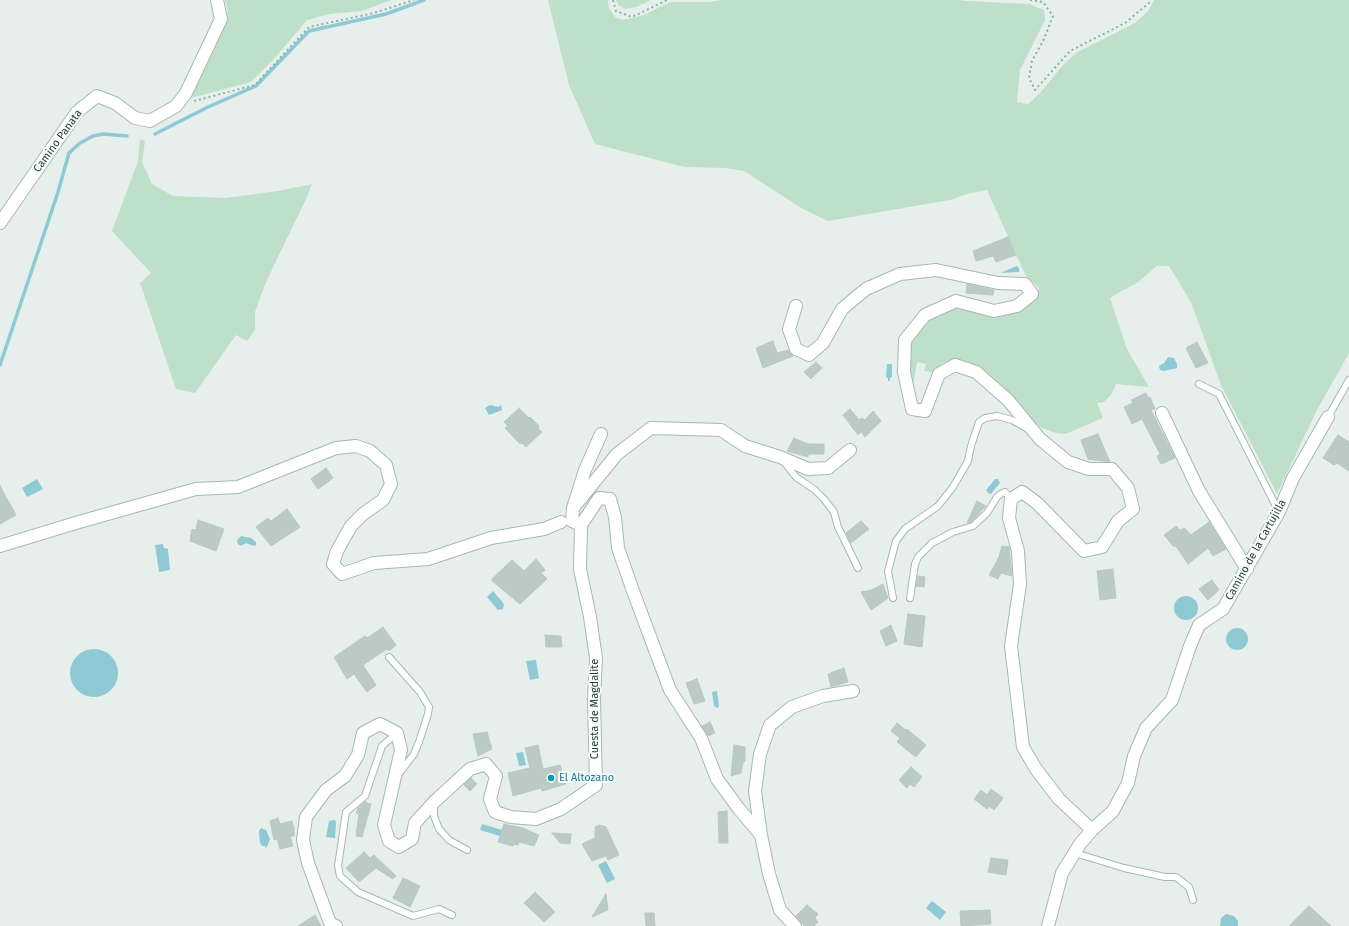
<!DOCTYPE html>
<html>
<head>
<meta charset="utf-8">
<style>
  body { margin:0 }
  canvas { display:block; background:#e6efeb }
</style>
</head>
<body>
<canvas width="1349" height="926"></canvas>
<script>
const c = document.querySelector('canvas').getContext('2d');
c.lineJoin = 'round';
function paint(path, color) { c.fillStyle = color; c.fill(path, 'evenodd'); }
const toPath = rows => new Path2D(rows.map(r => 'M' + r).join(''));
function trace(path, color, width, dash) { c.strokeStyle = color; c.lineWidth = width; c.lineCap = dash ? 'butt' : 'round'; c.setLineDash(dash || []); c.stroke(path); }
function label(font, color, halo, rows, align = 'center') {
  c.font = font + ' "Fira Sans",sans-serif'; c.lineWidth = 4; c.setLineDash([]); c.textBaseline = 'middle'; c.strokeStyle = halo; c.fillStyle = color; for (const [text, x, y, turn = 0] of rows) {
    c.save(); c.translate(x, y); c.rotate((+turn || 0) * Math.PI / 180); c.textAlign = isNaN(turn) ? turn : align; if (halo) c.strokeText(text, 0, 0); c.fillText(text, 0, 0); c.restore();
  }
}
const green = toPath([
  [225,0,391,0,362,11,330,14,307,20,273,60,251,82,187,99,228,11],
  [548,0,608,0,609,8,615,17,623,20,644,15,670,2,709,2,721,0,960,0,966,1,1029,4,1044,10,1045,20,1020,70,1017,102,1028,104,1040,93,1063,65,1076,53,1135,23,1148,11,1154,0,1349,0,1349,353,1317,410,1277,494,1221,385,1191,302,1169,266,1157,266,1137,283,1120,292,1110,298,1127,349,1149,387,1116,384,1111,395,1104,402,1097,403,1103,418,1066,434,1055,433,1040,427,1024,412,992,378,970,362,950,361,941,364,935,373,924,371,926,364,917,362,911,400,908,377,910,339,929,318,956,305,993,315,1035,299,1039,288,1026,276,987,190,967,194,950,200,828,221,803,209,744,171,725,168,685,167,595,144,569,85],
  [616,0,651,0,636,7,625,9,618,5],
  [140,139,145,141,142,162,152,184,173,196,226,198,278,191,312,184,306,199,266,282,255,312,255,330,247,341,236,335,195,393,176,389,140,283,151,273,112,231,138,161]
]);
const water = toPath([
  [1017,266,1019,269,1019,272,1000,273],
  [1168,357,1174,358,1177,364,1177,368,1164,371,1160,370,1159,366,1164,363],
  [887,364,892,364,892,377,890,378,890,381,888,381,888,378,886,377],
  [490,405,498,407,501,405,502,410,489,415,485,408],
  [37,479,43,489,27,497,22,488],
  [995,479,998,479,1000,483,991,494,988,493,986,490],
  [241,536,251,538,256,542,256,545,254,546,246,543,241,546,238,544,237,540],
  [163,544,164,548,168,549,170,570,159,572,155,545],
  [493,591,504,604,503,609,498,610,487,597],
  '1174 608a12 12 0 1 1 24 0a12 12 0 1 1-24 0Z',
  '1226 639a11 11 0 1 1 22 0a11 11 0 1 1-22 0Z',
  '70 673a24 24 0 1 1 48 0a24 24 0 1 1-48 0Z',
  [536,660,539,678,530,680,526,661],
  [717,691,719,706,717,708,714,706,712,692],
  [523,752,526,765,519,766,516,753],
  [335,820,336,823,335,838,326,837,329,821],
  [482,824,502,830,500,836,480,830],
  [261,828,266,830,270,839,266,849,265,846,262,846,260,843,259,831],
  [606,861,615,879,607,883,598,865],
  [932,901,946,912,940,920,926,908],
  [1226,914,1234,916,1238,921,1238,926,1220,926,1221,918]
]);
const stream = toPath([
  [155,134,208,107,256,86,309,31,386,14,424,0],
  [0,365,58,192,69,153,80,143,93,136,103,134,127,136]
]);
const building = toPath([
  [1008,237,1016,255,996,262,993,256,976,261,973,251,1008,237],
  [967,284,994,290,993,295,966,293,967,284],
  [773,341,777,353,788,350,793,356,763,368,756,348,773,341],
  [1197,342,1208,363,1196,368,1186,348,1197,342],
  [816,362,822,368,811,379,804,372,816,362],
  [1146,393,1148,398,1150,397,1155,409,1151,410,1175,458,1161,464,1157,456,1160,454,1142,419,1132,424,1124,407,1133,403,1131,400,1146,393],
  [519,408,529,418,530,417,539,426,538,428,542,432,526,447,522,443,520,444,505,428,508,426,504,422,519,408],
  [850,409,859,420,862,418,865,420,873,411,881,421,865,437,861,432,858,435,843,415,850,409],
  [1098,434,1110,462,1088,459,1081,440,1098,434],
  [1338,435,1349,442,1349,471,1337,463,1334,465,1323,458,1338,435],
  [794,438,808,444,824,444,824,454,808,454,808,457,787,451,794,438],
  [326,468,333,478,318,489,311,479,326,468],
  [0,486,16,515,0,524,0,486],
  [977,501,986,506,971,522,967,523,977,501],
  [287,509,300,527,271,546,256,527,268,518,271,521,287,509],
  [198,520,224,529,216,551,190,541,192,529,196,530,198,520],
  [861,521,869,529,851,543,846,533,861,521],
  [1209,522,1226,549,1213,556,1208,548,1188,564,1175,545,1174,547,1164,535,1176,526,1180,530,1184,528,1191,535,1209,522],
  [1002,546,1009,547,1012,576,1001,573,998,579,989,575,999,557,1002,546],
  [536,559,545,570,541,573,547,579,520,604,491,580,512,560,524,571,536,559],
  [1113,569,1116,598,1100,600,1097,571,1113,569],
  [918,576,925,577,924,587,916,586,918,576],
  [1212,580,1219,590,1208,600,1199,589,1212,580],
  [883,584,888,598,871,610,861,592,872,590,883,584],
  [908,614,925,616,922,647,904,644,908,614],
  [891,625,897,641,886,646,880,631,891,625],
  [383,627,396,645,389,651,387,649,363,665,376,685,367,692,354,674,347,679,334,657,365,636,367,638,383,627],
  [545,635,561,636,562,647,546,647,545,635],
  [844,668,848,682,831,687,828,674,844,668],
  [697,679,705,701,694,704,686,683,697,679],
  [710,722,715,733,708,736,702,726,710,722],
  [897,723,906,730,907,729,926,745,916,757,897,742,900,738,891,731,897,723],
  [487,732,492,749,478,756,473,734,487,732],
  [538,745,543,769,560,765,566,784,542,791,541,788,513,796,508,773,530,768,525,748,538,745],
  [734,745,745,747,745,761,743,762,741,773,731,776,734,745],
  [911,767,922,777,914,787,910,784,907,788,899,780,911,767],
  [471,778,477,784,470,791,464,785,471,778],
  [991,789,1003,798,994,810,989,806,987,809,974,799,981,790,987,795,991,789],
  [365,802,371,804,362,837,356,836,359,814,356,813,358,808,365,802],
  [727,811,728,843,719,843,718,812,727,811],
  [278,818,280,824,292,821,294,828,294,836,290,836,293,846,280,849,277,839,274,840,270,821,278,818],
  [504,824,523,828,539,835,534,846,519,842,518,845,514,844,513,846,498,842,504,824],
  [600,825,606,827,619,855,608,860,606,856,592,861,582,844,595,838,595,827,600,825],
  [552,833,571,834,570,844,560,843,552,833],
  [364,852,370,858,374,855,396,876,393,879,376,868,359,882,346,868,364,852],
  [991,858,1008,860,1006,875,988,872,991,858],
  [403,878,420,886,410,907,393,898,403,878],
  [535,892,555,912,544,922,524,903,535,892],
  [606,894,608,910,592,917,606,894],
  [807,905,818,914,815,918,818,922,814,926,804,926,796,916,807,905],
  [1309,906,1331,926,1289,926,1309,906],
  [990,910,991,924,961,926,960,911,990,910],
  [645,913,654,913,655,926,646,926,645,913],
  [315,915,321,926,298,926,315,915]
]);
const path = toPath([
  [613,0,616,11,632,17,667,0],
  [1030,0,1043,2,1053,16,1044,39,1032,61,1029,78,1035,90,1070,51,1125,23,1149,3,1150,0],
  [194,101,255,85,309,27,374,13,414,0]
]);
const lane = toPath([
  [1199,384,1219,394,1279,512],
  [1328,417,1349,380],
  [784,462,796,477,815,490,824,499,834,512,838,527,858,568],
  [893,598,888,571,896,541,905,529,938,506,953,487,968,461,971,446,979,422,985,418,997,416,1012,420,1028,429],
  [910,598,915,564,918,557,932,543,953,532,973,526,987,513,997,497,1002,493,1005,492,1011,499],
  [389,657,420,692,429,707,428,714,419,742,414,754,398,775],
  [397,733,382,746,365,796,346,812,338,866,340,876,358,892,413,916,439,909,452,915],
  [434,802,434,816,439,829,449,840,467,850],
  [1075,853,1124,868,1165,877,1176,877,1189,887,1193,900]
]);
const street = toPath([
  [0,223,77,112,97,96,115,103,135,118,150,121,176,106,186,93,221,19,217,0],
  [796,306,789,329,796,349,809,355,823,343,842,309,866,289,900,274,936,270,998,283,1025,284,1032,294,1017,306,994,311,956,301,925,315,905,340,904,372,912,409,925,411,939,374,955,365,976,372,1008,400,1040,439,1068,462,1089,469,1112,469,1128,488,1133,509,1118,521,1102,547,1084,551,1037,503,1022,492,1011,499,1009,518,1018,551,1020,584,1011,646,1023,747,1036,769,1059,799,1092,830],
  [1162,413,1199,491,1247,569],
  [573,508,617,454,651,428,721,430,745,446,780,457,808,469,828,468,850,450],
  [581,525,572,521,573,508,585,470,601,434],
  [0,546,79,522,196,489,238,487,336,448,356,446,370,451,386,465,391,484,383,500,363,514,351,526,337,551,333,564,342,574,374,563,428,559,491,538,544,529,561,522],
  [761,835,755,791,760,754,770,725,792,707,823,696,853,691],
  [336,926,330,923,308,863,303,840,306,817,326,790,345,776,358,755,363,733,380,724,397,733,401,750,384,825,389,841,399,847,412,839,415,823,434,802,470,769,486,764,496,776,490,799,495,812,511,817,536,819,561,809,596,785,594,699,596,658,590,617,580,569,581,525,599,498,610,499,615,517,618,548,633,591,670,690,701,738,717,779,739,809,761,835,769,874,780,910,795,926],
  [1048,926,1062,873,1080,844,1092,830,1113,811,1128,783,1134,756,1146,728,1172,700,1190,646,1199,625,1223,609,1279,512,1293,478,1328,417]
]);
const markers = [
  [551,778,4,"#0f9aa8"]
];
const streetNames = [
  ["Camino Panata",58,141,-54],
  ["Camino de la Cartujilla",1256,550,-61],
  ["Cuesta de Magdalite",595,709,-90]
];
const cultureNames = [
  ["El Altozano",559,778]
];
paint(green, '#bfe0c8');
paint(water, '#8ec9d4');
trace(stream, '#8ec9d4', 3.5);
paint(building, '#bbcac4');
trace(building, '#b8c9c2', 1);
trace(lane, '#a8b8b2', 8);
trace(street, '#a8b8b2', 14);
trace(path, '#86b3a5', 2, [2, 3]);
trace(lane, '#fff', 6);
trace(street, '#fff', 12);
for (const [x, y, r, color] of markers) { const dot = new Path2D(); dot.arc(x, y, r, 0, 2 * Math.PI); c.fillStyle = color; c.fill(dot); trace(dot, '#f7fbf9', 1.5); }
label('11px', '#24423a', '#f7fbf9', streetNames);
label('11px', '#0d838f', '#f7fbf9', cultureNames, 'left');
</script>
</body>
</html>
